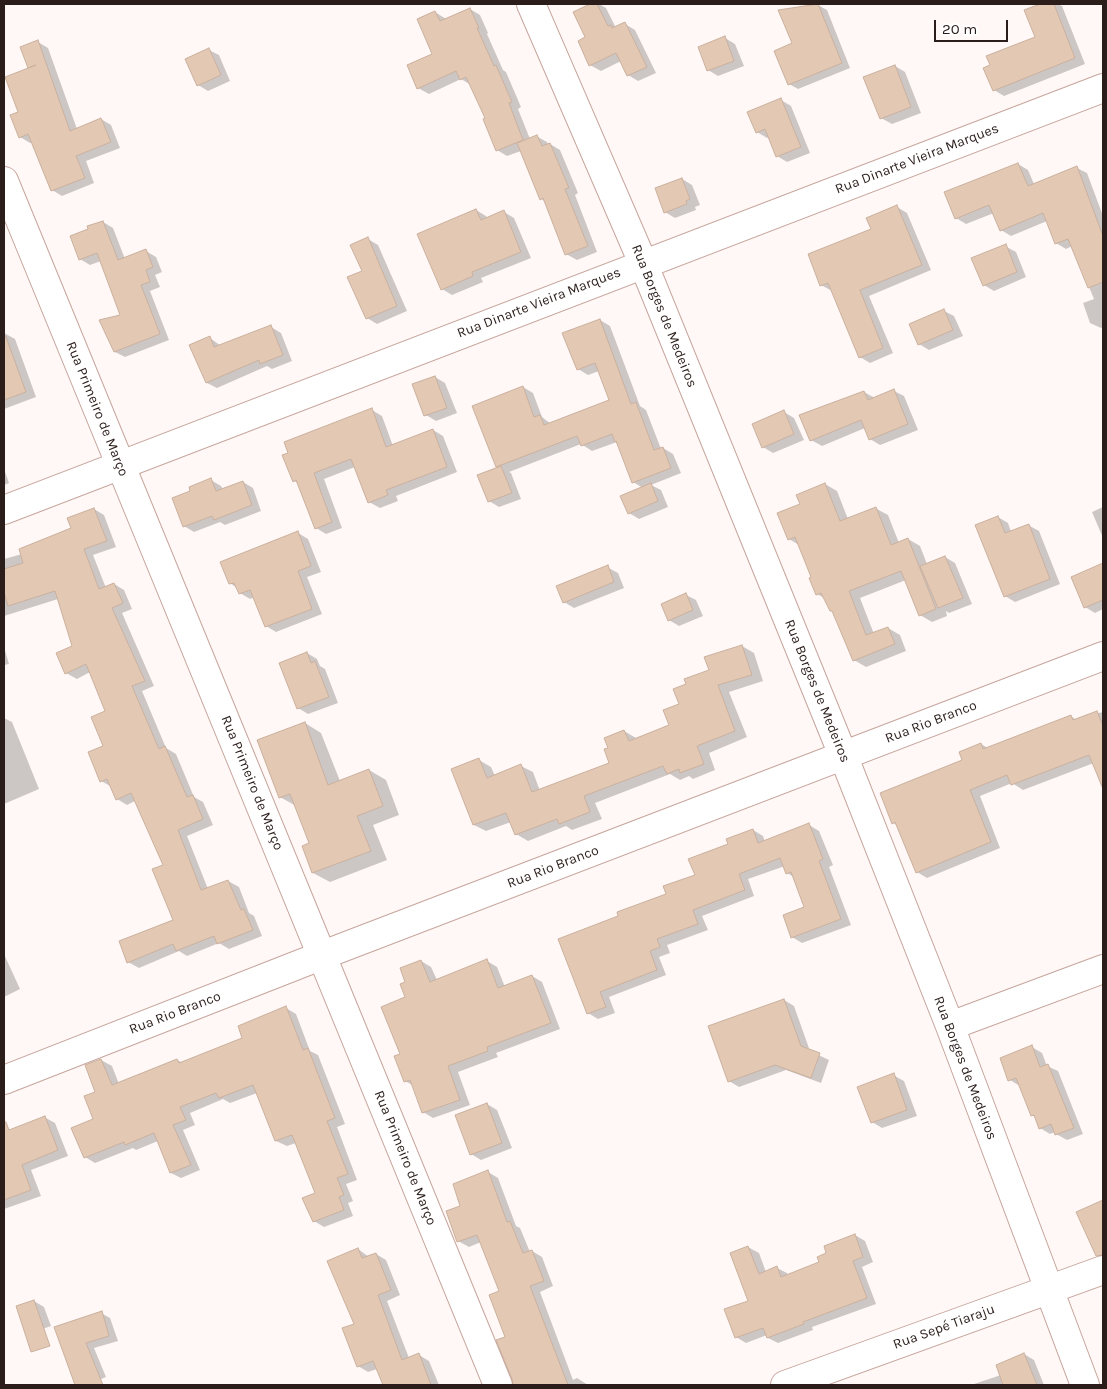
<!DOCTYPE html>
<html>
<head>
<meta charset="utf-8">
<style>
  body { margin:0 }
  #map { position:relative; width:1107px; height:1389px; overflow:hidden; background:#fff8f6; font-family:Karla,sans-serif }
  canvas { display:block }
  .frame { position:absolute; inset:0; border:5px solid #2a1d1a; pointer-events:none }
  .scale { position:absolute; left:934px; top:20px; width:74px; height:22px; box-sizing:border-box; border:2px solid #2a1d1a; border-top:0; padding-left:6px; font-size:15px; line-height:18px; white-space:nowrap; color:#2a1d1a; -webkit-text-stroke:4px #fff; paint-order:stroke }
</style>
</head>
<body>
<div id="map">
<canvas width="1107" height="1389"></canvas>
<div class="frame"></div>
<div class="scale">20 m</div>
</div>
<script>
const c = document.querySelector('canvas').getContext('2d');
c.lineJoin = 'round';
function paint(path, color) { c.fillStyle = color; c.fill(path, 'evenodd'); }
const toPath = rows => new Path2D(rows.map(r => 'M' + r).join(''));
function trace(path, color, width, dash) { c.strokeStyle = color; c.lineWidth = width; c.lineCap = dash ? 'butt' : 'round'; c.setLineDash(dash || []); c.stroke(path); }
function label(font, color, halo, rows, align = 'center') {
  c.font = font + ' Karla,sans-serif'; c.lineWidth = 4; c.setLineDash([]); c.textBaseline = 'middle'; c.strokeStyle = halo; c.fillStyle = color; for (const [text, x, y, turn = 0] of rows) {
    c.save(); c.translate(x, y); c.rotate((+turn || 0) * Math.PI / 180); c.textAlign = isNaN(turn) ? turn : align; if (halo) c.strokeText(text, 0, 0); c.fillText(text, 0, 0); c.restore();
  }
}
const shadow = toPath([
  [593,4,599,4,606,8,616,28,625,24,635,30,656,73,638,81,628,75,621,61,601,71,590,65,587,38,574,12],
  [1043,4,1057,4,1062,6,1085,64,1004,96,994,90,1037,37,1026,11],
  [818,5,827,10,850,68,798,89,789,84,793,44],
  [470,9,480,15,488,33,487,34,503,70,506,72,521,107,518,109,530,139,536,136,547,142,548,145,550,144,560,150,578,193,575,195,597,252,577,260,566,254,546,202,541,199,521,151,507,156,497,150,486,119,471,85,461,79,429,94,418,88,434,55,435,12,446,19],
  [725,38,735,44,744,66,718,76,708,70],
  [38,42,48,48,77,129,101,119,111,125,120,148,86,161,94,183,62,196,52,190,33,142,30,143,20,137,20,112,31,68,29,67],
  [209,50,219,55,230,81,208,91,198,85],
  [895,66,905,72,921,113,892,124,881,118,865,78],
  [781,100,791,106,810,153,787,162,777,156,770,137,767,138,757,132],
  [1018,164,1028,170,1034,184,1077,168,1087,173,1103,216,1103,327,1101,328,1090,323,1083,303,1094,299,1072,246,1066,249,1056,243,1047,221,1011,236,1001,230,994,213,966,224,956,218],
  [682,179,692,185,700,205,695,207,696,210,675,218,665,212],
  [897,207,907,213,931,270,869,296,893,353,870,363,860,357,832,291,821,285,872,230],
  [476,210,486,216,487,218,504,212,514,218,531,258,481,278,483,282,452,295,442,289],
  [103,222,113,228,125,259,146,251,156,257,162,272,155,275,160,287,150,291,169,340,125,357,115,352,122,316,101,261,90,265,80,259],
  [368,239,378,245,407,311,377,324,367,318,363,272],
  [1005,246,1016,252,1026,277,994,291,984,285],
  [944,311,954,316,963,336,929,350,919,344],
  [600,320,610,326,640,406,646,410,661,449,663,448,673,454,681,473,651,485,661,490,668,507,639,519,629,513,643,488,633,482,617,442,592,451,581,444,509,472,511,473,521,499,499,507,489,501,499,468,497,467,523,387,533,393,542,417,551,424,611,401,599,371,588,375,578,369],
  [271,327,281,333,292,361,272,369,267,366,217,388,207,383,210,338,221,346],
  [4,333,15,339,36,397,4,409],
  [435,377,445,383,457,413,436,421,426,415],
  [894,391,904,396,918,430,880,445,870,439,865,428,822,446,811,440,864,392,875,398],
  [372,410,382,416,393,446,433,430,443,436,457,472,396,496,398,501,380,508,369,502,355,467,324,479,342,528,326,534,316,528,298,483,294,481],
  [784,412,794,418,804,440,773,453,763,447],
  [4,469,9,483,4,485],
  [211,480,221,486,223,489,243,482,253,488,261,511,225,525,220,522,194,532,184,526,192,492],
  [825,484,837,491,848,519,875,508,888,515,899,543,908,539,920,546,927,564,945,557,955,563,972,604,949,613,946,611,947,616,932,622,920,615,906,580,860,598,874,634,888,628,900,635,906,651,866,667,854,660,834,612,826,599,817,594,813,577,799,545,789,539,801,505],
  [1103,507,1103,538,1092,512],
  [94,509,104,515,116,547,93,555,106,588,114,584,124,590,132,609,122,613,154,686,142,691,166,748,176,754,194,797,203,802,213,825,187,836,208,889,228,881,239,887,249,913,254,916,262,936,229,949,219,943,187,956,179,951,139,968,128,962,174,921,164,866,135,801,127,805,117,799,112,787,101,781,107,712,90,672,77,679,66,673,73,646,58,599,4,616,4,559,22,554,73,529],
  [998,517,1008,523,1011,532,1028,525,1039,531,1060,584,1015,602,1005,596],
  [298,533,308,539,321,572,307,577,322,614,276,632,266,626,255,597,250,599,240,593,237,588,230,583],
  [1103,565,1103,609,1095,613,1085,607,1073,578],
  [607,567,618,573,624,588,574,608,564,602],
  [686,595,696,600,703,616,679,626,669,620],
  [742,646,754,653,763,681,729,692,747,737,709,753,715,770,693,779,689,776,680,780,670,774,595,803,602,819,572,830,566,826,528,841,516,834,511,822,486,831,474,825,479,760,491,767,495,776,521,766,533,772,540,791,611,764,609,749,624,731,636,738,670,726,681,705,687,685,710,670],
  [4,647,9,664,4,665],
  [307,653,317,659,320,666,325,669,338,703,308,714,298,708],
  [1097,712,1099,713,1103,712,1103,761,1099,761,1023,790,1012,783,980,796,1000,848,927,878,917,872,898,826,893,823,981,744,988,748,1070,716,1077,720],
  [4,718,12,722,39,789,4,804],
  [305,723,321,733,340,781,369,770,386,780,399,815,373,825,387,860,330,882,313,873,310,844,296,806,280,797],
  [809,825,819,831,833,865,829,867,851,925,802,943,792,937,806,908,794,877,787,873,785,866,748,879,754,896,702,916,708,930,667,945,670,953,659,957,666,975,609,997,615,1013,598,1019,588,1013,620,916,667,894,696,876,729,845,753,830,763,836,765,842],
  [4,954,20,989,4,997],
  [421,961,431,967,437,980,487,961,497,967,505,987,532,976,542,982,560,1029,496,1053,498,1057,458,1072,470,1105,433,1118,423,1112,414,1086,405,1081,402,1054,407,982],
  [784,1000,794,1006,810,1051,829,1060,821,1083,786,1070,739,1087,729,1081],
  [286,1008,296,1014,310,1051,318,1055,345,1124,337,1127,357,1180,346,1184,353,1201,348,1203,353,1216,324,1227,314,1221,316,1194,296,1143,287,1146,276,1141,257,1093,230,1103,223,1099,190,1113,195,1125,183,1130,200,1170,181,1178,171,1173,158,1141,136,1150,133,1148,95,1163,85,1157,95,1120,96,1092,101,1060,112,1066,119,1084,177,1060,183,1063,244,1038],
  [1032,1047,1042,1053,1047,1066,1058,1071,1083,1134,1067,1140,1056,1134,1055,1132,1050,1134,1040,1128,1036,1118,1032,1115,1020,1086,1010,1080],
  [893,1075,904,1081,917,1116,882,1128,872,1122],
  [487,1104,497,1110,512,1148,481,1160,471,1154],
  [44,1117,55,1123,68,1156,31,1170,41,1196,4,1209,4,1143,26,1135],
  [488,1172,498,1178,516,1226,520,1228,530,1252,532,1251,542,1257,553,1286,540,1292,573,1380,577,1378,588,1385,528,1385,507,1338,501,1291,481,1242,469,1247,458,1241,462,1206],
  [1103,1201,1103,1258,1096,1254,1078,1212],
  [855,1235,865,1241,873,1262,862,1267,876,1304,812,1327,813,1330,778,1343,768,1338,767,1335,746,1343,736,1337,749,1301,748,1247,759,1253,766,1272,777,1268,787,1273,788,1276,821,1263],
  [358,1249,369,1257,376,1254,386,1260,400,1295,387,1301,409,1358,419,1355,429,1361,439,1385,384,1385,377,1369,368,1372,358,1366,355,1324],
  [34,1301,44,1307,51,1326,34,1332],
  [101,1313,110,1318,118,1341,94,1348,106,1377,87,1385,57,1327],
  [1024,1354,1034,1360,1044,1385,971,1385,1001,1375]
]);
const building = toPath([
  [590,4,597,4,608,26,611,25,612,28,625,22,647,67,627,76,616,53,589,66,578,41,585,37,573,12,590,4],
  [818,4,842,63,788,85,774,51,792,43,778,10,818,4],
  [1040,4,1054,4,1075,58,993,91,983,68,990,65,986,56,1035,37,1024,10,1040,4],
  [470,8,479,28,477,28,494,66,496,65,512,102,509,103,523,140,496,151,483,119,485,118,466,77,460,80,456,71,417,89,407,65,432,54,417,19,435,11,440,21,470,8],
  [725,36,734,61,707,71,698,47,725,36],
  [38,40,70,131,101,118,111,142,76,156,85,178,51,191,28,134,19,138,10,115,18,112,5,77,36,65,28,68,20,47,38,40],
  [209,48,221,75,197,86,185,59,209,48],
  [895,65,911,107,880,119,863,77,895,65],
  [781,98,801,147,776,157,765,129,756,133,747,112,781,98],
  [537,135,542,146,550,143,569,188,565,189,588,246,565,255,543,198,540,200,517,143,537,135],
  [1018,163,1028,186,1077,166,1103,236,1103,282,1088,288,1068,239,1055,244,1043,213,1000,231,989,205,955,219,944,192,1018,163],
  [682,178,690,199,686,201,687,204,664,213,655,188,682,178],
  [897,205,922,265,860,290,883,348,859,358,828,283,820,286,808,254,871,229,866,218,897,205],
  [476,209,481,220,504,210,521,252,472,272,473,276,441,290,417,234,476,209],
  [103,221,118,260,146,249,153,267,146,270,150,282,141,285,160,334,114,352,99,320,120,315,97,253,79,260,70,236,88,229,87,226,103,221],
  [368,237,397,306,366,319,347,277,362,271,350,245,368,237],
  [1006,244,1017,272,983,286,971,258,1006,244],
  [944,309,953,330,918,345,909,324,944,309],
  [600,319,631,404,636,402,654,450,663,447,671,468,632,483,616,441,615,442,612,434,581,446,577,436,496,467,472,406,523,386,534,417,540,415,544,425,609,400,595,363,577,370,562,333,600,319],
  [271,325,283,355,260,364,259,360,206,383,189,345,210,336,214,347,271,325],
  [6,337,26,392,4,400,4,338,6,337],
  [435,376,447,408,424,416,412,384,435,376],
  [894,389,908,424,869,440,861,420,810,441,799,415,864,391,868,400,894,389],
  [372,408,386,447,433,429,447,467,386,490,388,495,368,503,351,459,314,473,332,522,315,529,296,480,293,482,282,455,288,453,284,442,372,408],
  [784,410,794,434,762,448,752,424,784,410],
  [501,466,512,493,488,502,477,475,501,466],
  [211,478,216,491,243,481,252,505,214,520,212,516,183,527,172,498,190,491,189,487,211,478],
  [651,483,658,501,628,514,620,496,651,483],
  [825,483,840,521,876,507,891,545,908,538,936,609,919,616,901,571,849,591,866,635,888,627,895,644,853,661,832,611,830,611,821,593,816,595,809,578,811,577,795,537,788,540,777,513,800,504,796,495,825,483],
  [94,508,107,541,84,549,99,589,114,583,123,603,112,608,145,681,132,686,159,749,165,746,187,797,193,795,203,819,178,830,201,890,228,880,241,910,244,909,253,930,217,944,214,936,176,951,173,944,127,963,119,941,173,920,152,869,163,865,131,793,116,800,107,779,100,782,88,752,103,746,91,717,105,711,86,664,65,674,56,653,72,646,55,591,8,606,4,592,4,569,23,563,19,549,71,528,67,518,94,508],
  [998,516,1005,533,1029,524,1050,579,1004,597,975,525,998,516],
  [298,531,311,566,298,571,312,609,265,627,250,590,239,594,234,583,229,584,220,562,298,531],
  [945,556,963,598,938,608,920,566,945,556],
  [1103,563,1103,600,1084,608,1071,577,1103,563],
  [608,565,614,582,563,603,556,586,608,565],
  [686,593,693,610,668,621,661,604,686,593],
  [742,645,752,675,718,685,735,731,697,746,704,764,680,773,679,769,667,774,663,766,584,796,590,812,559,824,557,819,515,835,506,813,473,825,451,769,479,758,487,778,521,764,532,792,609,763,604,749,608,748,604,738,624,730,629,741,669,725,663,710,679,704,673,689,686,684,684,679,709,670,704,657,742,645],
  [307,652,311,663,315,661,329,697,297,709,279,663,307,652],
  [1097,711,1103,726,1103,789,1089,755,1011,785,1007,775,970,790,991,842,916,873,895,822,892,824,880,793,962,760,959,752,981,743,983,749,1071,715,1073,720,1097,711],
  [305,722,328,785,369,769,383,806,357,816,371,851,312,873,302,846,309,843,290,794,279,798,257,740,305,722],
  [809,823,823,859,819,861,841,919,791,938,783,915,804,907,791,872,786,874,780,858,739,874,745,890,693,910,698,924,657,939,660,947,650,951,657,970,600,992,606,1007,587,1014,558,939,618,916,617,912,666,894,663,886,695,875,688,859,728,844,726,839,753,829,758,843,809,823],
  [487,959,498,988,532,975,551,1023,487,1047,488,1051,448,1066,460,1100,422,1113,410,1080,404,1082,394,1056,400,1054,381,1007,405,997,400,984,405,982,400,968,421,960,430,982,487,959],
  [784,999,801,1046,820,1053,811,1078,775,1065,728,1082,708,1026,784,999],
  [286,1006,303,1050,308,1048,335,1118,327,1121,348,1174,337,1178,344,1195,339,1197,344,1210,313,1222,302,1198,315,1193,292,1135,275,1141,253,1085,219,1098,216,1093,180,1107,186,1120,173,1125,191,1165,170,1173,154,1133,125,1145,124,1142,84,1158,71,1128,93,1119,84,1096,95,1092,85,1065,101,1059,112,1085,177,1059,179,1063,242,1038,238,1026,286,1006],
  [1032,1045,1040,1067,1048,1064,1074,1128,1055,1135,1051,1124,1039,1129,1034,1115,1031,1116,1016,1078,1008,1081,1000,1058,1032,1045],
  [894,1073,907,1110,871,1123,857,1087,894,1073],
  [487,1103,502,1143,470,1155,455,1115,487,1103],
  [45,1116,58,1150,22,1165,31,1190,4,1200,4,1122,6,1122,9,1130,45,1116],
  [488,1170,507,1222,510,1221,523,1253,532,1250,544,1281,530,1286,568,1385,513,1385,512,1379,496,1340,505,1337,489,1295,499,1291,477,1235,457,1242,446,1211,460,1206,453,1184,488,1170],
  [1103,1200,1103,1255,1096,1256,1076,1212,1103,1200],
  [855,1234,863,1257,853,1261,867,1298,803,1322,804,1324,767,1338,763,1328,735,1338,724,1309,748,1301,730,1253,748,1246,759,1274,777,1266,781,1277,819,1262,817,1257,826,1253,824,1246,855,1234],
  [358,1248,362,1258,376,1253,391,1290,378,1295,402,1360,419,1353,431,1385,383,1385,373,1361,357,1367,342,1328,354,1324,327,1261,358,1248],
  [34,1300,50,1346,31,1352,16,1306,34,1300],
  [102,1311,109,1336,86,1343,103,1385,75,1385,54,1327,102,1311],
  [1024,1353,1037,1385,1003,1385,996,1365,1024,1353]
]);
const minor = toPath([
  [531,4,643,263,843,755,950,1026,1085,1385],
  [4,181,498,1385],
  [4,510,1103,88],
  [950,1026,1103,969],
  [4,1080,323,955,1103,656],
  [785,1385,1103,1270]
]);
const streetNames = [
  ["Rua Dinarte Vieira Marques",917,159,-21],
  ["Rua Dinarte Vieira Marques",539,303,-21],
  ["Rua Borges de Medeiros",664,316,68],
  ["Rua Primeiro de Março",97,409,68],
  ["Rua Borges de Medeiros",817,691,68],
  ["Rua Rio Branco",931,722,-21],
  ["Rua Primeiro de Março",252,783,68],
  ["Rua Rio Branco",553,867,-21],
  ["Rua Rio Branco",175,1013,-21],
  ["Rua Borges de Medeiros",965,1068,69],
  ["Rua Primeiro de Março",405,1158,68],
  ["Rua Sepé Tiaraju",944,1327,-20]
];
paint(shadow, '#0003');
paint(building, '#e3c8b4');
trace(building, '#cab09d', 1);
trace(minor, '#c6a59c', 30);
trace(minor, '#fff', 28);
label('14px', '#2a1d1a', '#fff', streetNames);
</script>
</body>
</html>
